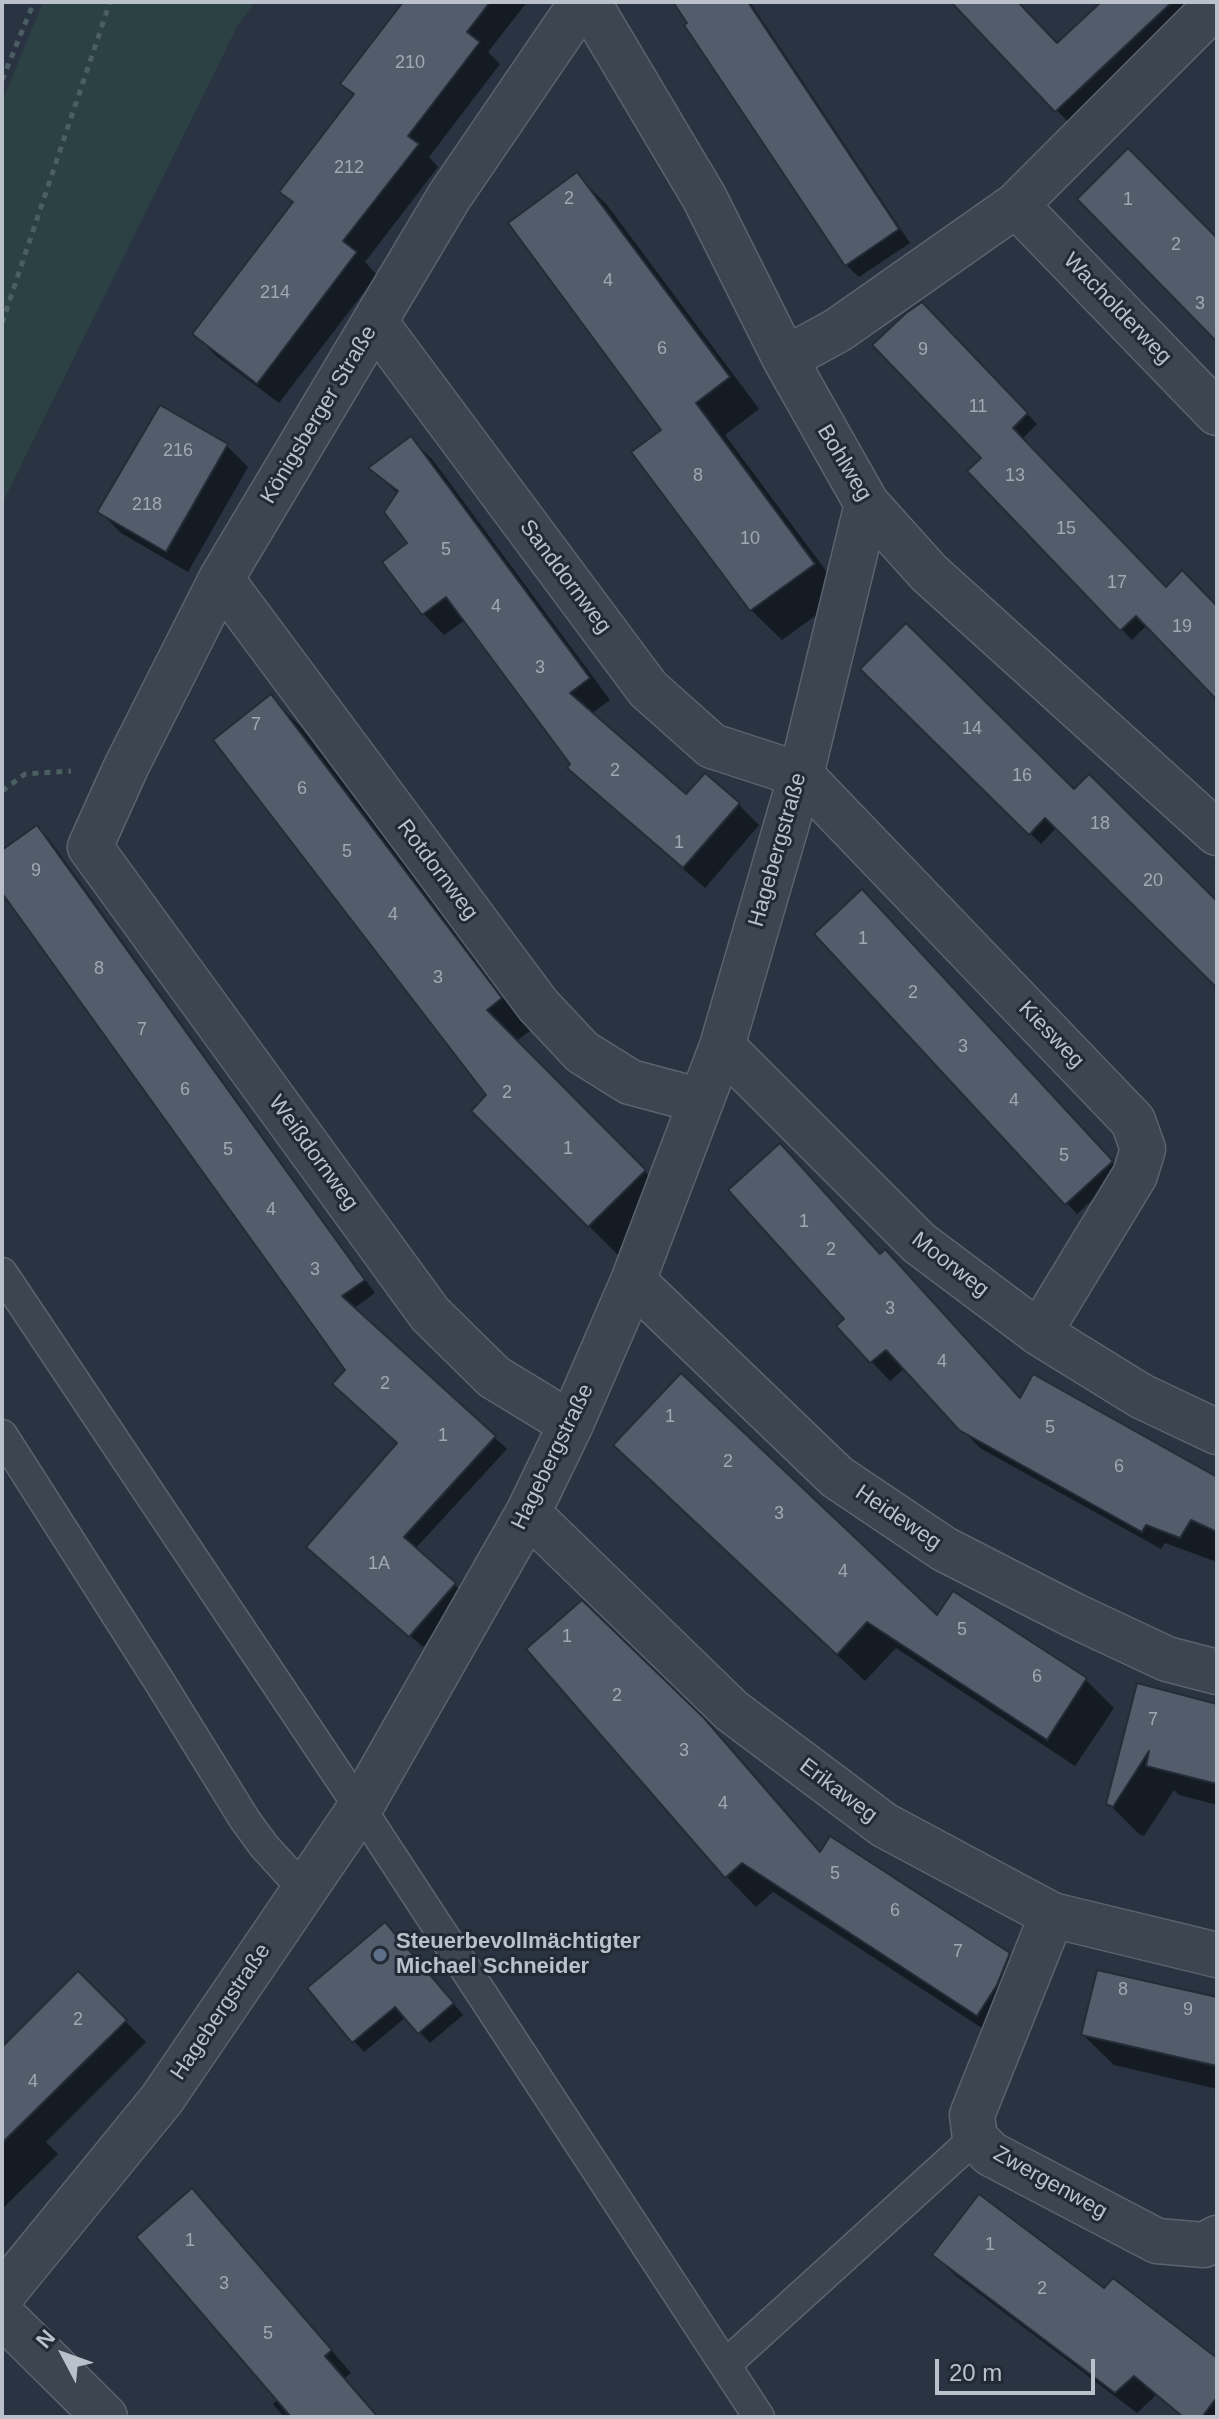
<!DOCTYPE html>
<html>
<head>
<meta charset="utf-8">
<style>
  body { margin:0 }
  #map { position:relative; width:1219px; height:2419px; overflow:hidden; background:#293341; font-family:Helvetica,sans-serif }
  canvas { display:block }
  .frame { position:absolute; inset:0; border:4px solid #bac1cb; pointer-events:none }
  .north { position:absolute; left:24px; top:2315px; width:80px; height:80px; -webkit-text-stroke:6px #222a36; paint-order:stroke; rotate:311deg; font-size:22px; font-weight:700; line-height:32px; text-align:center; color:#bac1cb }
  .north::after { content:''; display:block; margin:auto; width:28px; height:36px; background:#bac1cb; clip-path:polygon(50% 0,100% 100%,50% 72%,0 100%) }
  .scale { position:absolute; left:935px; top:2359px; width:160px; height:36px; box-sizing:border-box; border:4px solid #bac1cb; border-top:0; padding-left:10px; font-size:24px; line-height:28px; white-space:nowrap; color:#bac1cb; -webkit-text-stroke:6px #222a36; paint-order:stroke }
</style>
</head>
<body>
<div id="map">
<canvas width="1219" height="2419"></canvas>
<div class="frame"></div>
<div class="north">N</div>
<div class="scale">20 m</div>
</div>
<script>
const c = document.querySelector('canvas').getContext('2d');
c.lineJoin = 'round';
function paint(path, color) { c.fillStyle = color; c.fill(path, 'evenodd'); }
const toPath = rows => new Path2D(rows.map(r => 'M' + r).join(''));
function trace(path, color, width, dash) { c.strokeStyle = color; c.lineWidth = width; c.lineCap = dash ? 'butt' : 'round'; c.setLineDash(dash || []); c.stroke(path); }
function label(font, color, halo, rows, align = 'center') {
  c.font = font + ' Helvetica,sans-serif'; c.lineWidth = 6; c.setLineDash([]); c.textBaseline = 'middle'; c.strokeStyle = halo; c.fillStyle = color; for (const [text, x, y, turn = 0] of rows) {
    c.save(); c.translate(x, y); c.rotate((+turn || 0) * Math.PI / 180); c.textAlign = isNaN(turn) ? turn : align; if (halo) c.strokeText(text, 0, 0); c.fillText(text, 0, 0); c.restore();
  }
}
const green = toPath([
  [43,2,255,2,238,25,2,504,2,102]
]);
const shadow = toPath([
  [406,2,527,2,488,52,500,64,429,157,438,167,365,262,377,275,279,403,215,355,194,333,294,204,282,192,355,96,343,84],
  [675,2,750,2,910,243,859,277,846,265],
  [954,2,1016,2,1057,46,1104,2,1198,2,1069,123],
  [577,175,607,205,759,409,725,435,844,595,782,640,751,610,634,452,664,430],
  [922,304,1037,424,1022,439,1166,589,1217,609,1217,698,1147,625,1132,640,970,471,984,458],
  [410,438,432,459,610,700,591,714,686,797,738,804,759,825,705,888,591,789,570,768,572,764,465,620,444,635,423,613,398,494,371,468],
  [227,446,248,467,188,572,121,533,100,512],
  [863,669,1074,792,1217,904,1217,985,1057,827,1041,844],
  [271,697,301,727,531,1030,515,1042,675,1202,619,1256,474,1111,489,1095],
  [37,827,49,839,375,1293,353,1309,507,1449,415,1549,467,1596,423,1647,321,1559,399,1444,2,890,2,852],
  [872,903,1122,1172,1077,1214,817,935],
  [881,1255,1021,1400,1217,1482,1217,1562,1165,1543,1161,1549,980,1448,905,1368,890,1381,839,1327,847,1319],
  [644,1473,938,1618,954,1594,1086,1680,1114,1708,1075,1766,896,1648,865,1681],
  [1138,1686,1217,1706,1217,1805,1179,1795,1174,1790,1144,1836,1139,1834,1108,1803],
  [702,1720,734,1751,822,1853,1008,1955,1039,1986,1008,2045,773,1892,756,1907,726,1876],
  [396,1935,463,2015,430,2043,406,2017,364,2052,354,2041],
  [78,1974,146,2042,46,2142,58,2154,2,2209,2,2050],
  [1217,1999,1217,2089,1114,2065,1083,2035],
  [192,2191,213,2212,351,2373,345,2378,378,2417,284,2417,273,2404,278,2399],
  [935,2255,1104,2290,1217,2361,1217,2417,1182,2417,1156,2395,1137,2413,956,2276]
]);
const building = toPath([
  [403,2,490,2,467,32,480,42,408,136,419,144,343,241,357,252,257,384,192,334,293,202,279,192,354,94,340,84,403,2],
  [673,2,748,2,899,229,845,266,684,25,687,23,673,2],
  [951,2,1018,2,1057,43,1101,2,1172,2,1055,112,951,2],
  [1128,148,1217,238,1217,342,1077,199,1128,148],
  [577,172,730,377,696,403,815,564,750,611,631,452,661,430,508,223,577,172],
  [922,302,1028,413,1013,428,1166,587,1182,570,1217,606,1217,700,1136,616,1120,631,967,471,981,458,872,345,906,313,922,302],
  [160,405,228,444,166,552,97,512,160,405],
  [411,436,590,678,570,693,686,794,705,773,740,803,683,868,567,768,570,764,446,597,422,615,382,562,407,543,384,512,398,491,368,468,411,436],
  [906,623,1074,789,1089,774,1217,901,1217,988,1045,818,1029,835,860,669,906,623],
  [271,694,502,998,487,1010,646,1170,588,1227,471,1111,486,1095,213,740,271,694],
  [37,825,365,1280,342,1296,496,1436,404,1537,456,1583,409,1637,306,1547,397,1443,332,1384,345,1370,2,893,2,850,37,825],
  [862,889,1113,1161,1065,1205,814,934,862,889],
  [780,1143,880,1254,885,1249,1020,1398,1033,1374,1217,1477,1217,1532,1191,1520,1180,1538,1146,1525,1142,1532,959,1430,886,1350,870,1363,836,1326,844,1319,728,1190,780,1143],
  [681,1373,937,1615,953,1591,1087,1678,1047,1740,867,1622,837,1655,613,1445,681,1373],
  [582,1600,704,1718,820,1852,830,1836,1010,1953,997,1985,977,2016,742,1863,725,1878,526,1649,582,1600],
  [1137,1683,1217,1704,1217,1784,1146,1766,1149,1751,1113,1807,1106,1804,1137,1683],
  [385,1922,454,2003,418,2034,395,2007,352,2043,307,1988,385,1922],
  [1097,1970,1217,1997,1217,2066,1081,2035,1097,1970],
  [78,1971,127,2020,2,2143,2,2047,78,1971],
  [192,2188,332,2350,325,2356,378,2417,291,2417,136,2237,192,2188],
  [979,2194,1104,2288,1113,2278,1217,2358,1217,2397,1202,2417,1183,2417,1134,2376,1115,2393,932,2255,979,2194]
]);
const path = toPath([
  [2,80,34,2],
  [2,323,110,2],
  [2,791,25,774,71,771]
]);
const service = toPath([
  [2,1273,360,1808,759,2417],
  [2,1435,159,1681,245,1820,264,1846,304,1890],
  [725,2365,975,2138]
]);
const minor = toPath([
  [588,2,704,197,785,359,867,504,929,573,1217,833],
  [1016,205,1217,4],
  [375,322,648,689,712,746,801,775,1133,1121,1143,1149,1135,1175,1039,1333],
  [785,359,838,330,1016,205,1217,413],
  [221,579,538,1005,582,1052,630,1082,701,1101],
  [722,1046,919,1243,1039,1333,1141,1396,1217,1432],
  [633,1281,837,1477,944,1549,1073,1615,1167,1659,1217,1672],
  [571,1424,494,1377,430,1314,90,847,126,767,221,579,449,197,582,2],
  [528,1513,732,1711,884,1825,1052,1915,1217,1955],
  [1052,1915,972,2115,975,2138,991,2154,1157,2241,1204,2245,1217,2238],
  [2,2295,162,2099,360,1808,528,1513,571,1424,633,1281,722,1046,801,775,867,504],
  [2,2315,105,2417]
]);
const markers = [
  [380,1955,8,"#5c6f8a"]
];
const numberNames = [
  ["210",410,63],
  ["212",349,168],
  ["2",569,199],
  ["1",1128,200],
  ["2",1176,245],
  ["4",608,281],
  ["214",275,293],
  ["3",1200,304],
  ["6",662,349],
  ["9",923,350],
  ["11",978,407],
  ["216",178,451],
  ["8",698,476],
  ["13",1015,476],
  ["218",147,505],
  ["15",1066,529],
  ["10",750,539],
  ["5",446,550],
  ["17",1117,583],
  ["4",496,607],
  ["19",1182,627],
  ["3",540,668],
  ["7",256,725],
  ["14",972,729],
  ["2",615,771],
  ["16",1022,776],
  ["6",302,789],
  ["18",1100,824],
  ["1",679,843],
  ["5",347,852],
  ["9",36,871],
  ["20",1153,881],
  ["4",393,915],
  ["1",863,939],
  ["8",99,969],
  ["3",438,978],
  ["2",913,993],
  ["7",142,1030],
  ["3",963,1047],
  ["6",185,1090],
  ["2",507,1093],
  ["4",1014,1101],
  ["1",568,1149],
  ["5",228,1150],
  ["5",1064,1156],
  ["4",271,1210],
  ["1",804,1222],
  ["2",831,1250],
  ["3",315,1270],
  ["3",890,1309],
  ["4",942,1362],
  ["2",385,1384],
  ["1",670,1417],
  ["5",1050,1428],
  ["1",443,1436],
  ["2",728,1462],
  ["6",1119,1467],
  ["3",779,1514],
  ["1A",379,1564],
  ["4",843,1572],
  ["5",962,1630],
  ["1",567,1637],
  ["6",1037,1677],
  ["2",617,1696],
  ["7",1153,1720],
  ["3",684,1751],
  ["4",723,1804],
  ["5",835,1874],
  ["6",895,1911],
  ["7",958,1952],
  ["8",1123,1990],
  ["9",1188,2010],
  ["2",78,2020],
  ["4",33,2082],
  ["1",190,2241],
  ["1",990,2245],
  ["3",224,2284],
  ["2",1042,2289],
  ["5",268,2334]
];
const streetNames = [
  ["Wacholderweg",1117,309,46],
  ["Königsberger Straße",319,415,-59],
  ["Bohlweg",844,463,59],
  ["Sanddornweg",565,577,53],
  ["Hagebergstraße",778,850,-74],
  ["Rotdornweg",437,870,53],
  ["Kiesweg",1051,1035,46],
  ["Weißdornweg",313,1153,54],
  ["Moorweg",950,1265,38],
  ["Hagebergstraße",553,1457,-64],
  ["Heideweg",898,1518,34],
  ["Erikaweg",838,1791,37],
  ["Hagebergstraße",221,2012,-56],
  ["Zwergenweg",1050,2183,29]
];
const poiNames = [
  ["Steuerbevollmächtigter",396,1942],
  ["Michael Schneider",396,1967]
];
paint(green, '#2c4143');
paint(shadow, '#0007');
paint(building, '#535c6b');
trace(building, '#242c38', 2);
trace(service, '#5b636e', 33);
trace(minor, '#5b636e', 47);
trace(path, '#4b5e61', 5, [6, 6]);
trace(service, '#3d4551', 30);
trace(minor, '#3d4551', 44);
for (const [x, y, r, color] of markers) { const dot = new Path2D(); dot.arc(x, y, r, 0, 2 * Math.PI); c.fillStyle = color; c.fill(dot); trace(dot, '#222a36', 3); }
label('18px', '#a0a8b3', null, numberNames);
label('22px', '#bac1cb', '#222a36', streetNames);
label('bold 22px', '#bac1cb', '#222a36', poiNames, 'left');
</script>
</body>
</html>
